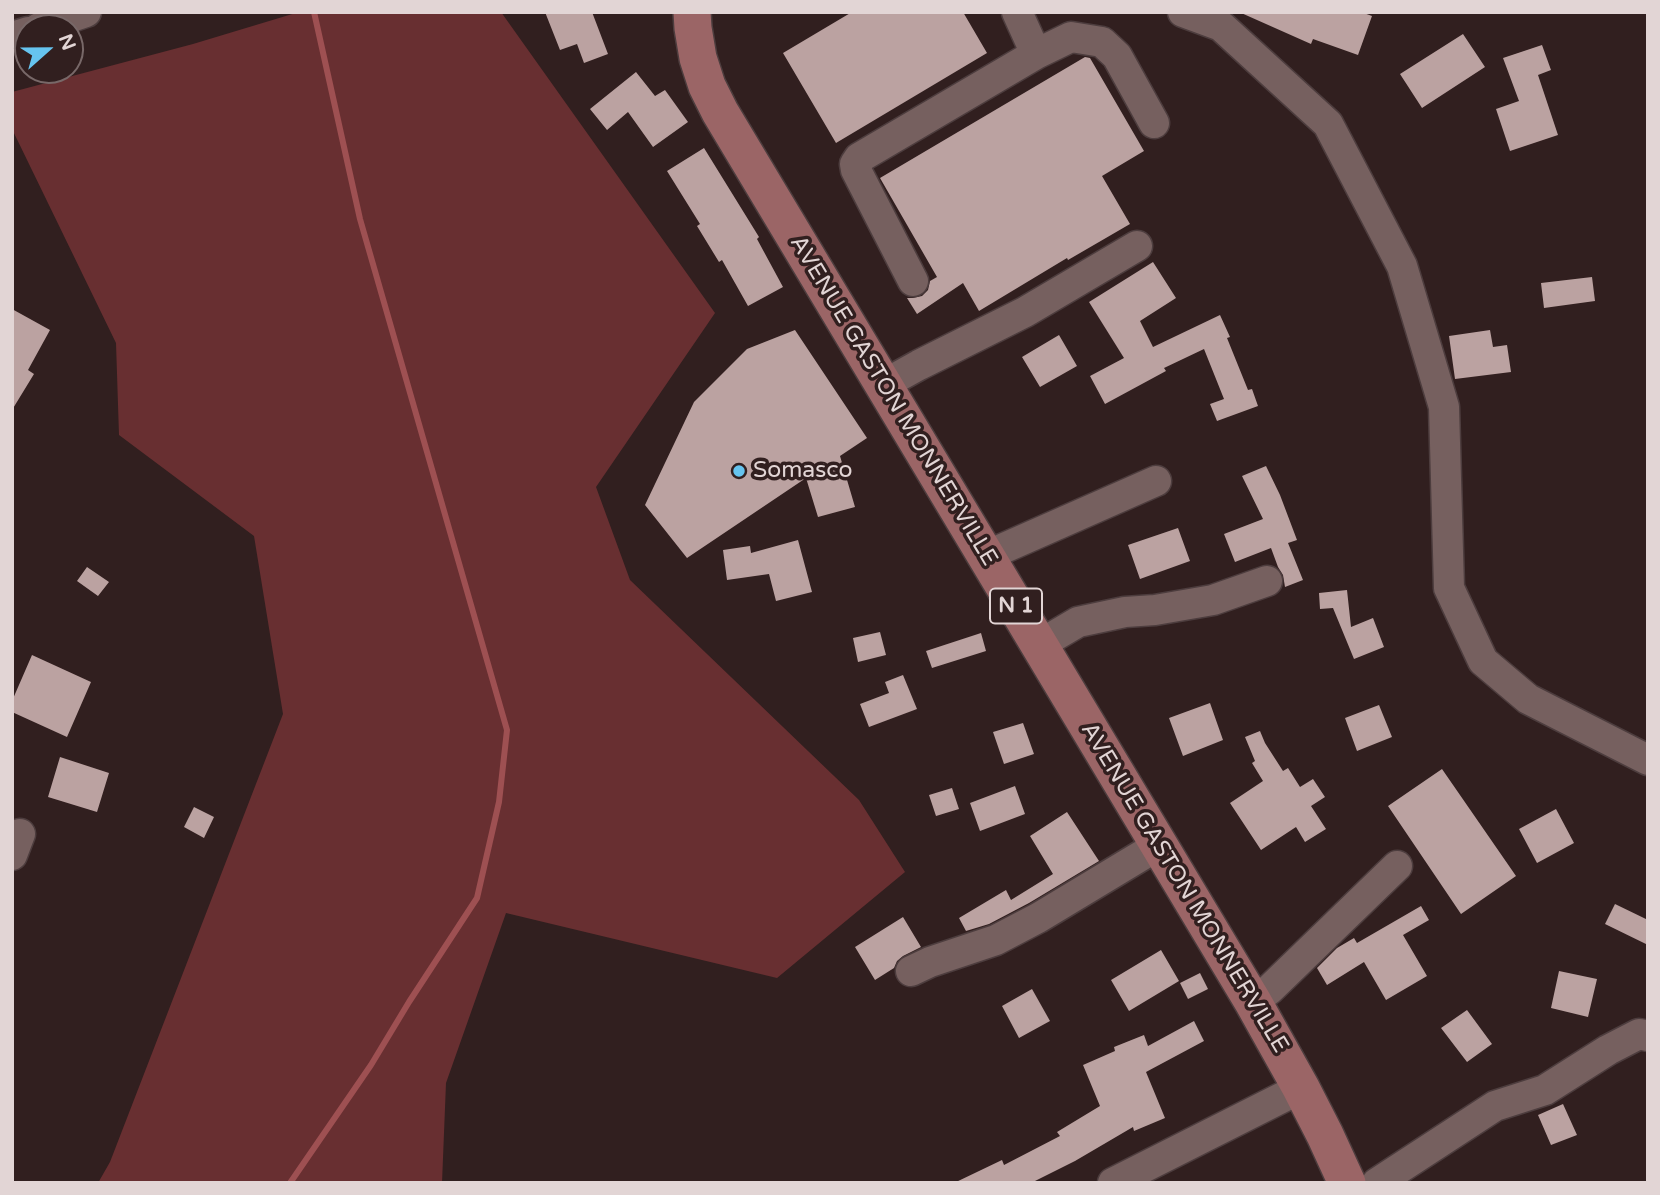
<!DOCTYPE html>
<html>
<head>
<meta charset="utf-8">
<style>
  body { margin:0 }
  #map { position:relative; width:1660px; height:1195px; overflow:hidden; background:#311f1f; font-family:"Varela Round",sans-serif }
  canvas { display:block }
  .frame { position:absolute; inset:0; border:14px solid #e2d5d5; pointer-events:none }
  .north { position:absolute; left:14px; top:14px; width:70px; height:70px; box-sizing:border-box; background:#311f1f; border:2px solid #786868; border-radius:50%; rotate:69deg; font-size:19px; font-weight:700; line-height:28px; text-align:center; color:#e2d5d5 }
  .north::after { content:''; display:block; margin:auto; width:24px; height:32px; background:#66c4ef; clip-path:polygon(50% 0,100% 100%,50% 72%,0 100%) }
</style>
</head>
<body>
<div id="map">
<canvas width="1660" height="1195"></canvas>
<div class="frame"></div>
<div class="north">N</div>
</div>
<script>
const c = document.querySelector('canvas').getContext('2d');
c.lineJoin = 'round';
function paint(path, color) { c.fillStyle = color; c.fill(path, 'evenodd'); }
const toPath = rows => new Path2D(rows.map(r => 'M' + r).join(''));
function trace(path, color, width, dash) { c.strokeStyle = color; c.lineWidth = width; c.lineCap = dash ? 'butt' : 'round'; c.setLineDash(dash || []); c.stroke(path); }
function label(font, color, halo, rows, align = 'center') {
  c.font = font + ' "Varela Round",sans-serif'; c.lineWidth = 7; c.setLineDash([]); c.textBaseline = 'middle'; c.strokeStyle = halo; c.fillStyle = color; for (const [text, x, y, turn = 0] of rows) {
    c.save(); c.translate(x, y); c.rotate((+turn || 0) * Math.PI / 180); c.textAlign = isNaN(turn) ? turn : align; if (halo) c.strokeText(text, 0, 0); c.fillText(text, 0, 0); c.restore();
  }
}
const green = toPath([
  [299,12,501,12,715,313,596,487,630,580,859,800,905,872,777,978,506,913,446,1083,442,1183,98,1183,110,1162,283,714,254,536,119,435,116,343,12,129,12,92,193,44]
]);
const stream = toPath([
  [290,1183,371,1065,409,1002,477,898,499,802,507,730,360,219,314,12]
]);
const building = toPath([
  [545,12,592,12,608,54,584,63,577,44,560,50],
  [852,12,963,12,987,53,836,143,783,53],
  [1239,12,1361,12,1372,16,1358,55,1313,39,1311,44],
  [1463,34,1485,67,1422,108,1400,74],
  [1542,45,1551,70,1538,75,1558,135,1510,151,1496,109,1519,101,1503,58],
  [1085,57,1090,58,1144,151,1102,176,1130,224,1068,260,1067,258,979,311,963,283,917,314,907,298,913,298,922,296,928,290,930,281,937,277,880,178],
  [636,72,655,96,665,90,688,122,653,147,628,112,607,130,590,109],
  [704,148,759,237,757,239,783,287,748,306,722,260,719,262,697,226,700,224,667,171],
  [1153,262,1176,298,1140,321,1153,347,1220,315,1230,337,1227,338,1248,390,1252,389,1258,406,1217,421,1210,404,1224,399,1204,349,1164,368,1166,371,1105,404,1090,376,1124,358,1089,302],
  [1592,277,1595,301,1544,308,1541,283],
  [12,309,50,330,28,370,34,374,12,410],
  [795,330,867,438,840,456,855,507,818,517,806,478,687,558,645,505,694,402,747,349],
  [1490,330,1493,347,1507,345,1511,372,1455,379,1449,336],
  [1059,335,1077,366,1040,387,1022,357],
  [1266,466,1280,495,1297,540,1288,543,1303,580,1285,587,1283,575,1278,567,1271,548,1235,562,1224,534,1263,519,1242,476],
  [1178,528,1190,561,1140,579,1128,545],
  [798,540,812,592,776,601,769,574,727,580,723,550,750,546,751,553],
  [87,567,109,582,98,596,77,581],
  [1347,590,1351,627,1373,618,1384,647,1354,659,1333,608,1320,609,1319,593],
  [880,632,886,655,858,662,853,638],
  [981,633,986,651,932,668,926,651],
  [32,655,91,682,67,737,12,712,12,701],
  [903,675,917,709,869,727,860,704,889,693,885,682],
  [1210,703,1223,740,1183,756,1169,718],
  [1379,705,1392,737,1357,751,1345,718],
  [1023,723,1034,754,1004,764,993,732],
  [1260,731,1265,743,1283,771,1288,768,1300,787,1313,779,1325,797,1311,806,1326,829,1305,842,1296,827,1261,850,1230,803,1263,781,1252,763,1255,761,1245,737],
  [60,757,109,773,97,812,48,797],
  [1442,769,1516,876,1461,914,1388,806],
  [1015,786,1025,814,980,831,970,803],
  [952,788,959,809,936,816,929,795],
  [194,807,214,817,204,838,184,827],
  [1556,809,1574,843,1537,863,1519,829],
  [1067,812,1099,861,1029,903,989,924,966,931,959,918,1006,890,1011,900,1053,874,1030,836],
  [1615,904,1648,920,1648,945,1605,924],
  [1421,906,1429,920,1403,935,1427,976,1386,1000,1364,962,1327,985,1317,968,1337,948,1354,938,1357,943],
  [903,917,921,947,903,956,897,961,894,968,875,980,855,947],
  [1161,950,1179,981,1129,1011,1111,980],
  [1559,971,1597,979,1588,1017,1551,1008],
  [1200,973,1208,989,1188,999,1180,983],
  [1032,989,1050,1021,1019,1038,1002,1006],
  [1467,1010,1492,1044,1467,1062,1441,1028],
  [1194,1021,1204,1041,1146,1072,1165,1118,1134,1131,1133,1127,1075,1161,1031,1183,954,1183,1002,1160,1004,1165,1060,1136,1057,1132,1100,1106,1083,1065,1115,1051,1114,1047,1144,1035,1148,1046],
  [1563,1104,1577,1135,1551,1145,1538,1115]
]);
const minor = toPath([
  [1183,12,1221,26,1328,124,1402,266,1444,407,1449,588,1483,661,1528,699,1648,760],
  [39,28,86,12],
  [12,37,28,32],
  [1036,54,1071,37,1102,42,1117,56,1154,123],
  [913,281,856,170,855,164,859,158,1036,54,1017,12],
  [883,385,919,365,1025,312,1137,246],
  [986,556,1156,481],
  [1039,645,1078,622,1125,612,1155,610,1213,600,1267,581],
  [12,855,20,834],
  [911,971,930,962,996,940,1038,918,1159,845],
  [1253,1002,1270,989,1397,866],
  [1113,1183,1301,1088],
  [1377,1183,1495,1106,1545,1090,1608,1050,1639,1034,1648,1036]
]);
const major = toPath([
  [692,12,693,28,698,58,707,86,720,112,1253,1002,1301,1088,1325,1135,1347,1183]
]);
const markers = [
  [739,471,7,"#66c4ef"]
];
const shields = [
  [1016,606,52]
];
const shieldNames = [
  ["N 1",1016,606]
];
const streetNames = [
  ["AVENUE GASTON MONNERVILLE",893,401,59],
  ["AVENUE GASTON MONNERVILLE",1184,888,59]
];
const poiNames = [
  ["Somasco",753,471]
];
paint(green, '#682f31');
trace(stream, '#9e5052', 6);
paint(building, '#bba2a1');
trace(minor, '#4d3d3e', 33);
trace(major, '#4d3d3e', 40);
trace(minor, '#76605f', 30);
trace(major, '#9b6566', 37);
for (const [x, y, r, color] of markers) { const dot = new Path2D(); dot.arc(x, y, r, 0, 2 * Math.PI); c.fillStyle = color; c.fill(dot); trace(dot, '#311f1f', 2.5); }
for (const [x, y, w] of shields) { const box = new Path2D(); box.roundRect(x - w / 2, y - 17.5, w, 35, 5); c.fillStyle = '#311f1f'; c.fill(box); trace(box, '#e2d5d5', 2); }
label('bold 21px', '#e2d5d5', null, shieldNames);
label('23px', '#e2d5d5', '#311f1f', streetNames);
label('23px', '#e2d5d5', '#311f1f', poiNames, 'left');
</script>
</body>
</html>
